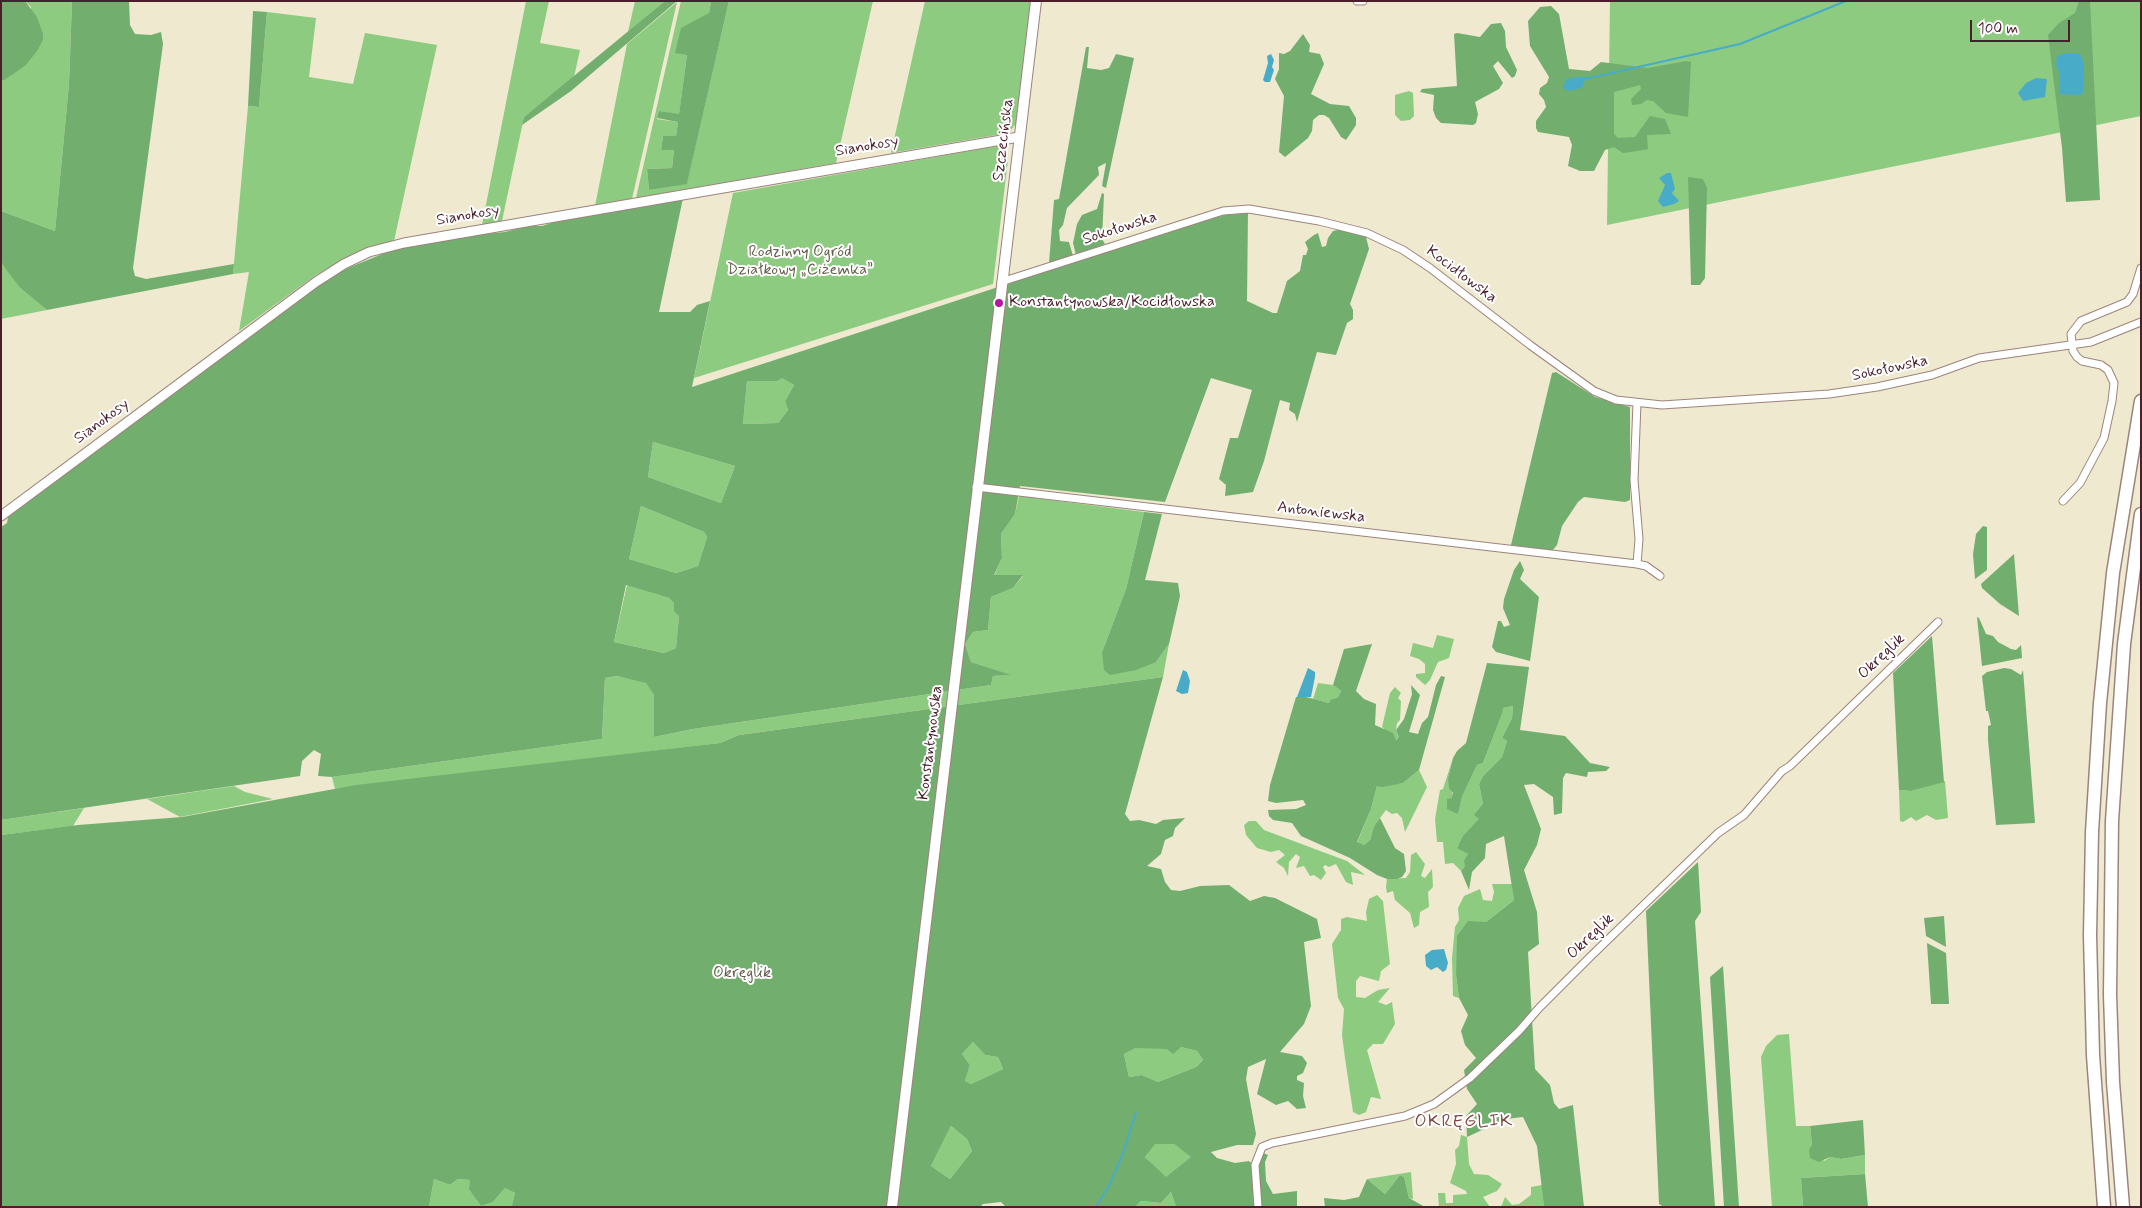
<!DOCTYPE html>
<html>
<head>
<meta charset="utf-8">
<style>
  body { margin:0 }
  #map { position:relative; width:2142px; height:1208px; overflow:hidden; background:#eee9cf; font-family:Mynerve,sans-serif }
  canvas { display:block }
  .frame { position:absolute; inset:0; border:2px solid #4a1f2b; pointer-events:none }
  .scale { position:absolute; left:1970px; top:20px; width:100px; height:22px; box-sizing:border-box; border:2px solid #4a1f2b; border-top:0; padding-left:6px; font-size:15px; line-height:18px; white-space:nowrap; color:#4a1f2b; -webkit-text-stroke:4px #fff; paint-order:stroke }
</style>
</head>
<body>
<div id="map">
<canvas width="2142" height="1208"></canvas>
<div class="frame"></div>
<div class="scale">100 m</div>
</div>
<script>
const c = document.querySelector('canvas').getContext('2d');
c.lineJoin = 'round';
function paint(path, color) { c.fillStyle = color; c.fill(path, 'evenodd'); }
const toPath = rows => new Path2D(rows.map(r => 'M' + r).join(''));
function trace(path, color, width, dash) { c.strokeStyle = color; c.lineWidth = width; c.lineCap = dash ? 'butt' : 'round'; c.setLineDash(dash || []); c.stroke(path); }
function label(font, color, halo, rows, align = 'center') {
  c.font = font + ' Mynerve,sans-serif'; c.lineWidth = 4; c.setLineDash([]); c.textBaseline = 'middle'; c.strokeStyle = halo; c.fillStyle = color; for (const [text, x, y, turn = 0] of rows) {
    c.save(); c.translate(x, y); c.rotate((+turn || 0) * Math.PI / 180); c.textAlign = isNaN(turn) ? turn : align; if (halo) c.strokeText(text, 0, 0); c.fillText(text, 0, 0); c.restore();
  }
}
const green = toPath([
  [25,1,72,1,69,84,55,231,1,211,1,80,25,66,31,7],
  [526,1,549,1,540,43,580,50,574,77,524,117,502,221,482,225],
  [635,1,665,1,628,32],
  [681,1,711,1,709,13,687,55,679,115,659,111,657,119,678,122,676,136,663,136,661,150,674,150,672,168,647,169,649,190,687,183,729,1,873,1,836,163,636,198],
  [925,1,1031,1,1017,122,1011,130,1002,134,891,153],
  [1610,1,2141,1,2141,116,1607,225],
  [677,2,632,199,595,206,627,44],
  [267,12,316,18,309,77,353,84,365,33,437,45,394,241,359,251,316,275,239,331,249,272,233,274,248,106,259,107],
  [1409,91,1413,93,1414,116,1410,120,1401,121,1395,115,1395,95],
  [997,146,1005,151,1008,160,993,284,694,378,733,193],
  [1,261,20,288,47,310,1,319],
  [781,377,794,385,785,401,788,410,778,423,743,424,747,381,777,381],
  [653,442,735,466,721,503,648,477],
  [1019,496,1144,512,1126,589,1102,652,1156,662,1169,644,1163,677,739,735,720,743,335,789,332,777,602,739,605,678,617,676,646,682,654,695,654,737,693,729,991,685,993,676,1009,675,971,662,965,644,973,632,988,630,991,597,1013,588,1023,576,994,576,1002,558,1001,534,1015,514],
  [641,506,704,532,707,537,698,566,676,573,629,559],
  [627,585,669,598,674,603,679,616,676,648,664,653,614,642],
  [1437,635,1454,639,1449,658,1438,662,1430,680,1425,685,1416,677,1416,674,1425,673,1425,664,1419,659,1410,656,1413,643,1433,648],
  [1318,683,1333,685,1341,691,1338,697,1330,700,1329,703,1313,699],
  [1395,687,1401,693,1398,698,1401,701,1400,720,1397,723,1396,730,1399,737,1396,740,1382,727,1390,693],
  [1513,706,1512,718,1502,738,1507,741,1502,757,1483,776,1479,784,1483,804,1480,819,1457,847,1468,854,1465,866,1461,871,1453,863,1445,864,1443,842,1437,842,1435,819,1440,790,1443,789,1453,758,1448,778,1458,813,1462,797,1477,765,1483,763,1502,714,1502,708],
  [1419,770,1427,787,1405,832,1402,818,1397,813,1392,814,1386,810,1374,826,1370,840,1364,845,1357,843,1371,809,1377,786,1403,783],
  [1945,781,1948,818,1936,820,1927,815,1916,821,1911,817,1903,822,1900,821,1899,790,1911,791],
  [234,786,245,792,273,799,180,817,147,799],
  [84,808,73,826,1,835,1,820],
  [1249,821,1256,821,1264,830,1347,861,1365,875,1351,872,1353,885,1346,882,1336,864,1329,867,1325,865,1323,867,1326,873,1321,880,1314,875,1310,876,1304,866,1296,868,1300,857,1296,854,1289,862,1288,876,1284,868,1276,862,1285,855,1279,850,1271,852,1257,848,1246,835,1244,825],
  [1416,852,1425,864,1421,876,1425,878,1432,869,1433,887,1428,892,1429,907,1420,912,1419,925,1414,928,1410,913,1395,900,1393,891,1387,893,1386,887,1387,879,1406,878,1410,872,1411,855],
  [1492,884,1512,884,1514,900,1486,922,1468,922,1456,975,1459,998,1453,996,1452,958,1455,927,1459,920,1458,908,1464,896,1480,889,1483,900,1492,901,1494,892],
  [1377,895,1383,901,1390,964,1381,971,1379,981,1360,976,1356,981,1356,997,1365,998,1378,990,1390,988,1378,1002,1386,1005,1392,1002,1395,1024,1383,1044,1373,1044,1367,1050,1381,1099,1371,1097,1366,1112,1359,1115,1353,1112,1345,1058,1342,1035,1344,1009,1338,998,1332,944,1341,930,1341,919,1347,917,1367,921,1366,912,1369,899],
  [1789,1034,1796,1126,1810,1126,1812,1145,1824,1161,1830,1157,1841,1159,1865,1155,1865,1174,1801,1178,1803,1207,1772,1207,1761,1057,1766,1046,1777,1035],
  [973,1042,985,1055,998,1057,1003,1069,971,1084,965,1081,970,1065,962,1054],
  [1181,1047,1197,1051,1203,1060,1196,1067,1158,1082,1142,1075,1129,1077,1124,1054,1136,1048],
  [951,1126,967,1139,972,1151,950,1179,931,1166],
  [1461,1135,1467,1137,1469,1164,1474,1174,1488,1175,1502,1184,1497,1191,1483,1197,1490,1207,1439,1207,1438,1193,1445,1193,1446,1203,1453,1203,1453,1195,1467,1194,1466,1191,1450,1183,1456,1164,1455,1150,1459,1146],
  [1154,1144,1174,1144,1192,1157,1166,1178,1145,1157],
  [1411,1172,1413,1199,1409,1198,1404,1177,1400,1175,1385,1194,1367,1179],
  [434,1179,450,1185,458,1179,471,1180,470,1189,481,1206,493,1202,505,1188,515,1193,512,1205,510,1207,429,1207],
  [1542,1185,1544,1207,1501,1207,1505,1197,1512,1205,1519,1204,1531,1195,1531,1187],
  [1171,1192,1176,1207,1135,1207,1141,1201,1161,1203]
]);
const forest = toPath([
  [1,1,25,1,37,17,43,34,43,40,37,51,25,66,4,80,1,80],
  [72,1,129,1,130,25,135,34,151,35,161,32,163,44,133,268,135,276,146,279,234,264,233,274,47,310,20,288,5,268,1,261,1,211,55,231,69,84],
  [665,1,677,1,571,91,522,125,524,117],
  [711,1,729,1,687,184,649,190,647,169,672,168,674,150,661,150,663,136,676,136,678,122,657,118,659,111,679,114,687,55,675,53,681,28,709,13],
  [2079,1,2090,1,2100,200,2066,202,2062,148,2048,35,2059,23,2075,13],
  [1551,6,1559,14,1569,69,1590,71,1601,62,1648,68,1686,61,1691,62,1688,117,1666,113,1653,101,1647,100,1641,104,1632,105,1631,99,1641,89,1640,85,1614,92,1614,134,1618,138,1635,137,1650,116,1665,119,1671,134,1647,135,1648,149,1644,150,1623,153,1614,147,1605,150,1594,171,1580,171,1568,166,1572,145,1569,137,1538,132,1536,128,1536,121,1546,107,1544,100,1539,94,1540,88,1547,83,1549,77,1530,46,1528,21,1540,7],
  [253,11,267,12,259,107,248,106],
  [1501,23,1505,31,1506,47,1517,70,1515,76,1512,78,1498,61,1493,66,1503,83,1499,89,1475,102,1478,114,1476,123,1473,125,1441,123,1436,118,1433,110,1434,95,1420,92,1422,89,1457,86,1454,34,1457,33,1480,37,1491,24],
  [1303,34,1310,45,1309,52,1320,54,1324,64,1311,94,1330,104,1349,106,1356,118,1356,125,1346,140,1341,137,1329,118,1324,115,1319,115,1313,120,1312,131,1308,138,1285,157,1279,152,1284,96,1275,79,1279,69,1279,53,1284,54,1290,51],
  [1086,47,1089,47,1087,68,1101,70,1109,68,1116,54,1134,58,1106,188,1102,186,1106,163,1098,167,1099,175,1067,208,1063,225,1059,230,1060,241,1069,242,1073,256,1049,263,1054,200,1059,199],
  [1688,177,1703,179,1707,188,1705,278,1700,285,1691,285],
  [1102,193,1104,194,1102,239,1105,244,1076,255,1073,243,1077,224,1082,215,1097,209],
  [683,198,659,312,690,312,697,305,710,301,692,387,1182,227,1225,215,1248,213,1247,301,1273,313,1277,313,1287,281,1300,271,1303,255,1306,255,1308,249,1305,242,1314,235,1318,233,1322,247,1326,246,1328,238,1333,231,1343,229,1366,237,1369,249,1350,304,1353,310,1353,319,1347,323,1336,355,1317,352,1297,422,1295,414,1289,410,1290,403,1280,400,1264,461,1253,492,1225,496,1226,485,1219,479,1230,438,1238,438,1252,390,1211,378,1165,502,1020,486,1015,514,1001,534,1002,558,994,575,1023,575,1013,588,991,597,988,630,973,632,965,644,971,662,1011,675,993,676,991,685,693,729,654,737,654,695,646,683,617,676,605,678,602,739,332,777,318,776,321,754,314,750,302,761,300,776,1,820,1,527,7,523,8,517,326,280,348,268,392,250,484,234,505,232,528,226,542,226,564,219],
  [782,378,794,385,785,401,788,410,778,423,743,424,747,381,777,381],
  [653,442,735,466,721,503,648,477],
  [641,506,704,532,707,537,698,566,676,573,629,559],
  [626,585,669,598,674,603,674,611,679,616,676,648,664,653,614,642],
  [1556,372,1595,397,1630,407,1630,500,1625,502,1584,497,1578,502,1562,526,1557,545,1552,551,1511,545,1552,373],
  [1144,512,1162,514,1145,580,1178,583,1180,596,1169,644,1156,662,1136,670,1110,675,1104,670,1102,652,1126,589],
  [1983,526,1987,527,1987,570,1975,579,1973,554,1976,534],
  [2014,554,2019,616,2000,604,1982,588,1981,584],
  [1520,561,1524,570,1520,579,1539,597,1530,661,1496,652,1492,647,1498,621,1501,621,1504,627,1510,625,1503,608,1504,599,1514,570],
  [1977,617,1979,618,1986,634,1993,636,1998,642,2011,649,2016,650,2021,645,2022,658,1982,666],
  [1932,636,1944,782,1911,791,1899,790,1893,673],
  [1372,644,1356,691,1364,699,1376,704,1375,725,1393,733,1396,740,1399,737,1396,730,1404,719,1412,694,1411,685,1420,695,1409,732,1418,734,1422,723,1428,717,1436,685,1441,676,1445,677,1419,770,1403,783,1383,787,1377,786,1371,809,1357,842,1364,845,1370,840,1374,826,1380,818,1395,848,1404,854,1406,871,1402,877,1397,879,1387,879,1377,875,1350,858,1301,836,1292,823,1273,820,1269,816,1268,810,1296,809,1306,805,1303,800,1276,803,1268,801,1270,785,1296,697,1306,697,1329,703,1330,700,1338,697,1341,691,1333,685,1344,649],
  [1487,663,1529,667,1520,730,1565,736,1590,763,1610,767,1606,771,1588,772,1587,777,1566,773,1563,778,1562,813,1554,815,1553,797,1534,784,1524,785,1541,829,1537,845,1524,870,1537,912,1539,944,1528,952,1535,1069,1550,1085,1554,1103,1559,1109,1573,1105,1584,1207,1544,1207,1537,1146,1523,1117,1506,1119,1467,1137,1466,1116,1477,1104,1467,1089,1464,1070,1476,1058,1465,1045,1461,1031,1468,1015,1459,998,1456,975,1457,936,1468,921,1486,922,1514,900,1504,836,1486,844,1485,858,1472,872,1469,890,1461,871,1465,866,1464,861,1468,854,1457,848,1463,836,1479,819,1474,815,1483,804,1479,784,1483,776,1502,757,1507,741,1502,738,1512,718,1513,706,1503,708,1502,714,1483,763,1477,765,1462,797,1458,814,1447,809,1447,799,1452,798,1453,793,1449,788,1448,778,1453,758,1457,751,1466,743],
  [2004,668,2011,669,2021,675,2023,670,2035,823,1996,825,1988,740,1988,726,1991,725,1988,711,1986,711,1982,676,1987,672],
  [1163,677,1125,814,1130,821,1139,820,1156,824,1163,820,1185,818,1175,828,1173,836,1165,840,1161,854,1147,866,1161,869,1165,882,1171,890,1180,891,1200,886,1229,885,1250,901,1264,896,1275,898,1317,919,1321,938,1304,942,1311,1006,1304,1024,1280,1052,1302,1056,1307,1063,1303,1073,1297,1076,1297,1080,1304,1083,1303,1096,1306,1108,1297,1109,1288,1101,1276,1105,1257,1094,1266,1059,1248,1067,1246,1079,1256,1134,1253,1145,1237,1145,1211,1152,1217,1158,1235,1163,1249,1161,1251,1163,1255,1207,1176,1207,1171,1192,1161,1203,1141,1201,1135,1207,1006,1207,1001,1202,983,1204,980,1207,510,1207,512,1205,515,1193,505,1188,493,1202,481,1206,469,1189,470,1180,458,1179,450,1185,434,1179,429,1207,1,1207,1,835,78,825,182,817,356,785,720,743,739,735],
  [973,1042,985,1055,998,1057,1003,1069,971,1084,965,1081,970,1065,962,1054],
  [1181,1047,1197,1051,1203,1060,1196,1067,1158,1082,1142,1075,1129,1077,1124,1054,1136,1048,1167,1049,1173,1054],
  [951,1126,967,1139,972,1151,950,1179,931,1166],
  [1155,1144,1174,1144,1191,1157,1166,1177,1145,1157],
  [1698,862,1701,912,1695,921,1715,1207,1664,1207,1659,1204,1646,911],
  [1944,916,1946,947,1926,936,1924,918],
  [1927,943,1946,953,1949,1004,1931,1004],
  [1723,966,1739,1207,1724,1207,1710,977],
  [1863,1120,1865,1155,1841,1159,1830,1157,1819,1162,1810,1158,1809,1150,1812,1145,1810,1126],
  [1263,1153,1268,1155,1265,1162,1266,1181,1273,1194,1297,1191,1297,1207,1262,1207,1258,1170],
  [1865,1174,1868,1207,1803,1207,1801,1178],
  [1400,1175,1404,1177,1409,1198,1425,1207,1325,1207,1324,1198,1344,1200,1359,1197,1367,1179,1385,1194]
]);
const water = toPath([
  [2067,53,2080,54,2084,63,2083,92,2081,95,2060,94,2059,73,2056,65,2057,56],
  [1271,54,1274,60,1272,67,1274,70,1270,82,1265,82,1263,80,1268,63,1267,56],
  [1578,77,1586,77,1582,88,1568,91,1563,88,1566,79],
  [2036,78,2047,79,2045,97,2023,101,2018,93,2026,83],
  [1667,173,1671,173,1675,189,1672,193,1679,201,1674,204,1663,207,1658,201,1665,185,1659,178],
  [1308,668,1315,672,1315,677,1311,697,1297,697],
  [1183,670,1187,672,1190,681,1188,693,1182,694,1176,691],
  [1444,949,1448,963,1446,970,1443,972,1437,967,1431,970,1426,966,1425,955,1432,950]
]);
const stream = toPath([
  [1585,79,1740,44,1846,1],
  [1096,1207,1110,1184,1122,1156,1136,1113]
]);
const minor = toPath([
  [1357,1,1363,1],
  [1001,282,1223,211,1249,209,1319,221,1367,233,1403,250,1430,268,1530,345,1594,391,1616,400,1662,405,1829,394,1877,387,1932,375,1979,358,2091,342,2141,322],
  [1637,403,1634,480,1639,539,1637,564],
  [976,487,1637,564,1646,566,1660,576],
  [2063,501,2080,483,2104,438,2112,401,2114,383,2108,370,2101,365,2082,361,2077,357,2073,351,2071,334,2081,321,2127,302,2133,294,2141,268],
  [1258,1207,1255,1165,1262,1147,1272,1143,1405,1116,1434,1104,1470,1078,1519,1031,1539,1008,1590,957,1718,833,1744,815,1782,771,1790,766,1938,622]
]);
const tertiary = toPath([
  [1,516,316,282,344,264,369,252,404,243,1019,137]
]);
const secondary = toPath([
  [892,1207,1036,1]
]);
const motorway = toPath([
  [2104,1207,2093,1055,2090,935,2092,832,2100,703,2113,573,2141,401],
  [2123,1207,2113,1082,2110,995,2112,821,2124,644,2141,514]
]);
const markers = [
  [999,303,5,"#b5179e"]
];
const streetNames = [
  ["Szczecińska",1004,140,-83],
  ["Sianokosy",867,147,-10],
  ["Sianokosy",468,216,-10],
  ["Sokołowska",1120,229,-18],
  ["Kocidłowska",1461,275,37],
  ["Sokołowska",1890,369,-12],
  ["Sianokosy",102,422,-37],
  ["Antoniewska",1321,513,7],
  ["Okręglik",1882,657,-44],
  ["Konstantynowska",931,743,-83],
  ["Okręglik",1591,937,-44]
];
const parkNames = [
  ["Rodzinny Ogród",800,253],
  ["Działkowy „Ciżemka”",800,271],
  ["Okręglik",742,974]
];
const poiNames = [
  ["Konstantynowska/Kocidłowska",1009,303]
];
const neighbourhoodNames = [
  ["OKRĘGLIK",1464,1122]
];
paint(green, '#8dcb81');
paint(forest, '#72af6f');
paint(water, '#48acc8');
trace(stream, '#48acc8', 2);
trace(minor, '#9c847d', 9);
trace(tertiary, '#9c847d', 11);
trace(secondary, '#9c847d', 12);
trace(motorway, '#9c847d', 15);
trace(minor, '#fff', 7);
trace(tertiary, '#fff', 9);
trace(secondary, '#fff', 10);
trace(motorway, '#fff', 12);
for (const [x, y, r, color] of markers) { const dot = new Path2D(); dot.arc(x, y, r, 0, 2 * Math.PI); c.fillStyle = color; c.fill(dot); trace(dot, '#fff', 2); }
label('16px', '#4a1f2b', '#fff', streetNames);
label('16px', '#615b49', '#fff', parkNames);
label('16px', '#4a1f2b', '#fff', poiNames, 'left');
c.letterSpacing = '1px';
label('18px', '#7e4745', '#fff', neighbourhoodNames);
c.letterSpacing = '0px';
</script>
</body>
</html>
